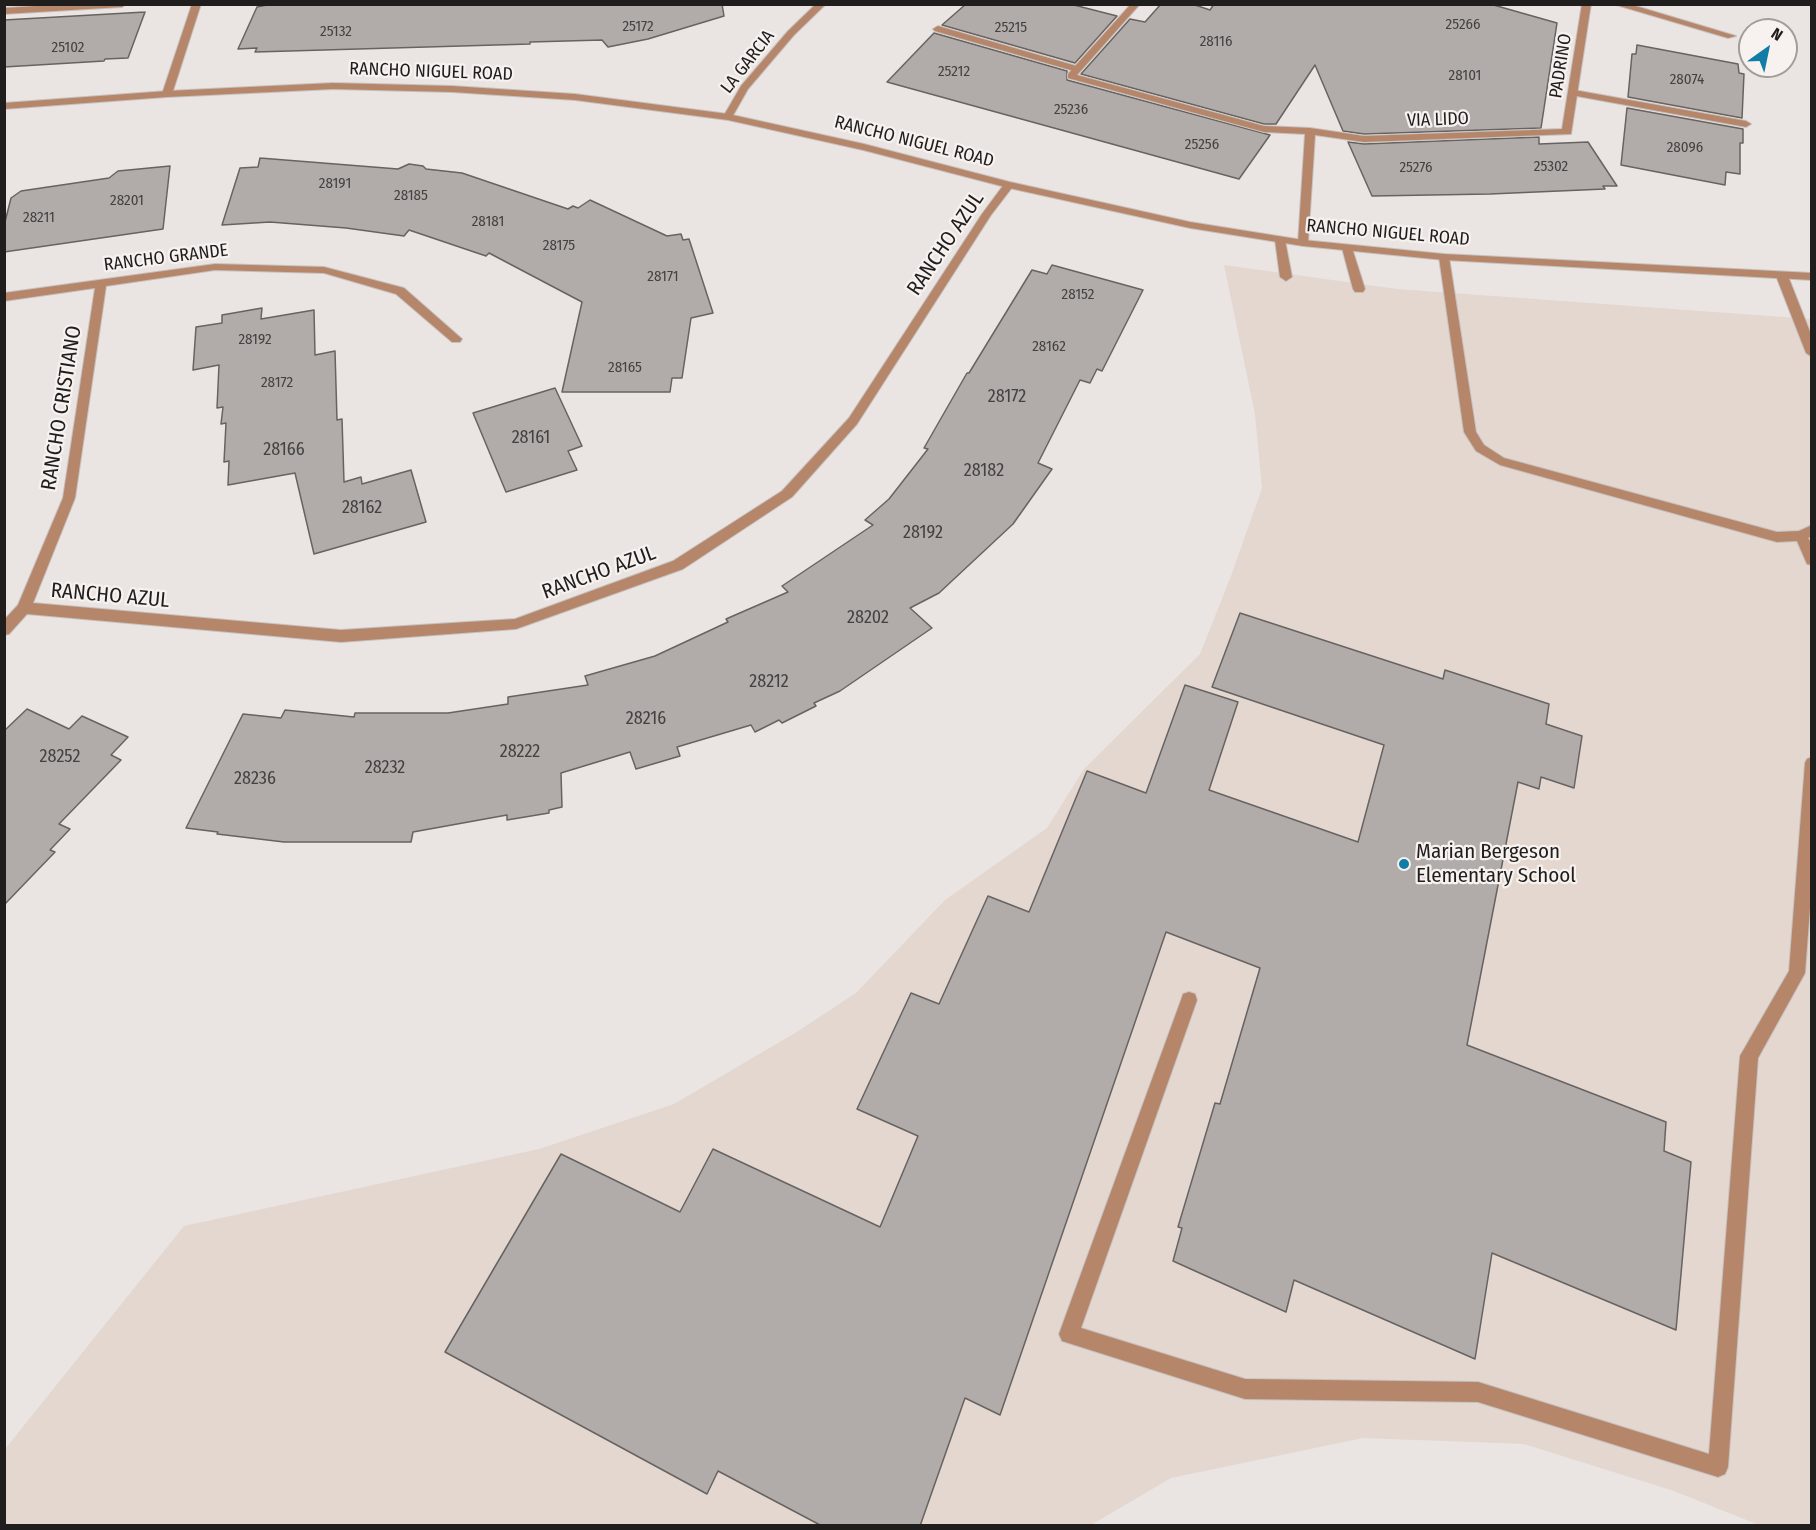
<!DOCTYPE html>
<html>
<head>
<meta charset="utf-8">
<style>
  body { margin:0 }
  #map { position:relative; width:1816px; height:1530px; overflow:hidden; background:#eae5e2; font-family:"Fira Sans Condensed",sans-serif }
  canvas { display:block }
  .frame { position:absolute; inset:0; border:6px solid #201e1d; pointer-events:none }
  .north { position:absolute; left:1738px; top:18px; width:60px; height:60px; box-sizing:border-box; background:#f7f2ef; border:2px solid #a19d9b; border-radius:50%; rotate:33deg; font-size:16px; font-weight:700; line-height:24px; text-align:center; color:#201e1d }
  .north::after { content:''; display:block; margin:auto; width:21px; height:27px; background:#117da6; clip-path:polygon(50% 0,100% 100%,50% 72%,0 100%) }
</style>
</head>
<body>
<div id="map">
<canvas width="1816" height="1530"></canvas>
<div class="frame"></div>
<div class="north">N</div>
</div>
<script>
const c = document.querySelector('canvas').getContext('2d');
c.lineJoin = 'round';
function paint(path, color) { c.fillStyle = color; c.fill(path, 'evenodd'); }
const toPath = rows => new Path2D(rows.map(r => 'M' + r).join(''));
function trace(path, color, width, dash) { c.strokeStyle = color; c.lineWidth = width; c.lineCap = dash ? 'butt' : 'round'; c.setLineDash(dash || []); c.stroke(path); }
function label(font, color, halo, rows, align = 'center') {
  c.font = font + ' "Fira Sans Condensed",sans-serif'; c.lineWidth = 4.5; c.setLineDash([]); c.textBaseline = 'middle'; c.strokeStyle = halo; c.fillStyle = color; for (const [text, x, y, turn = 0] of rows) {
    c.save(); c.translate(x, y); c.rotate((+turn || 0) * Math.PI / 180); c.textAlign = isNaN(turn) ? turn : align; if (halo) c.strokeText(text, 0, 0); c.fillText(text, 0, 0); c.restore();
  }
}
const built = toPath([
  [1224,265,1397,289,1811,319,1811,1525,1759,1525,1674,1491,1524,1444,1363,1438,1171,1478,1091,1525,5,1526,5,1449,184,1226,539,1149,674,1104,795,1033,856,993,945,900,1047,828,1084,769,1200,654,1231,576,1262,488,1255,414]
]);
const building = toPath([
  [722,4,724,16,648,39,608,47,602,40,530,42,530,44,255,52,257,48,238,49,257,7,267,5,722,4],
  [966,4,1070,4,1117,16,1075,63,942,25,966,4],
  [1161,4,1192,4,1210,10,1214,4,1490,4,1557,23,1541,128,1364,134,1343,131,1315,65,1276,124,1264,124,1081,74,1130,19,1145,22,1161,4],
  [145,12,128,58,105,59,104,61,4,67,4,20,145,12],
  [934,33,1067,71,1067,80,1270,135,1239,179,887,82,934,33],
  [1637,45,1738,64,1739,73,1744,74,1742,118,1628,97,1632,54,1636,54,1637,45],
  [1627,108,1743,129,1743,143,1740,143,1740,174,1726,172,1725,185,1621,165,1627,108],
  [1539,137,1539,144,1588,142,1617,186,1603,186,1605,189,1490,194,1372,196,1348,142,1364,144,1539,137],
  [260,158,398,169,409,164,423,166,426,169,462,173,568,209,573,206,578,208,590,200,667,236,681,234,683,240,689,239,713,313,691,318,682,378,672,378,670,392,562,392,582,302,489,253,486,256,409,230,404,236,346,228,270,222,222,225,240,168,258,167,260,158],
  [170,166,163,229,4,252,4,226,11,198,21,191,109,178,118,171,170,166],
  [1052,265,1143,290,1102,371,1097,369,1090,383,1080,380,1038,463,1052,469,1013,524,939,593,910,608,932,628,840,691,814,703,816,706,782,723,779,720,755,732,751,725,677,747,680,756,636,769,630,752,561,773,562,807,549,810,549,813,507,820,507,815,413,832,411,842,284,842,217,834,218,832,186,828,243,714,281,718,285,710,354,717,355,713,448,713,508,704,508,697,588,685,585,676,655,656,728,622,726,619,788,592,782,586,873,525,865,520,889,499,928,449,924,448,967,373,969,373,1032,270,1047,274,1052,265],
  [262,308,261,319,314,310,315,355,335,351,337,420,342,419,344,482,361,477,362,484,411,470,426,522,314,554,295,473,228,485,229,461,224,462,226,423,221,424,223,407,217,408,219,365,193,370,196,327,222,323,222,315,262,308],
  [555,388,582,446,568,451,577,470,506,492,473,413,555,388],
  [1240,613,1443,679,1445,670,1549,704,1546,724,1582,736,1574,788,1541,777,1539,789,1518,782,1467,1045,1666,1122,1664,1151,1691,1162,1676,1330,1492,1253,1475,1359,1294,1280,1286,1312,1173,1261,1182,1228,1178,1227,1215,1103,1220,1104,1260,968,1166,932,1000,1415,965,1398,920,1526,822,1526,718,1471,707,1494,445,1352,561,1154,680,1212,713,1149,880,1227,918,1136,857,1109,911,993,939,1004,988,896,1029,912,1087,771,1146,793,1185,685,1238,702,1209,790,1358,842,1384,745,1212,687,1240,613],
  [27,709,69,729,82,716,128,737,111,755,121,760,59,824,70,829,50,850,55,852,4,905,4,731,27,709]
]);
const service = toPath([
  [1613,4,1629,4,1736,36,1728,38,1613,4],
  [938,26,1080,67,1082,69,1074,71,935,31,933,29,938,26],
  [1574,90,1746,121,1751,124,1746,127,1571,95,1569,93,1574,90],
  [1280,237,1285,240,1292,277,1286,281,1280,277,1275,240,1280,237],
  [1347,245,1352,248,1365,289,1363,292,1355,292,1353,289,1342,248,1347,245],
  [1444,254,1449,257,1476,432,1484,445,1504,458,1777,532,1799,531,1812,525,1812,536,1808,538,1812,544,1812,565,1807,564,1797,541,1777,542,1500,465,1476,451,1464,432,1439,257,1444,254],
  [1782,272,1788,276,1812,337,1812,357,1806,353,1776,276,1782,272],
  [1812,757,1812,881,1805,973,1758,1058,1728,1467,1725,1474,1718,1477,1478,1402,1245,1399,1062,1341,1059,1334,1181,1000,1183,994,1189,992,1195,994,1197,1000,1081,1328,1245,1379,1478,1382,1709,1454,1740,1056,1789,971,1805,763,1807,759,1812,757]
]);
const minor = toPath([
  [68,4,126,4,122,7,4,14,4,8,68,4],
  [192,4,201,4,172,94,164,96,162,94,192,4],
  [816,4,826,4,794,35,748,89,731,119,725,119,723,117,741,86,788,31,816,4],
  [1131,4,1140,4,1077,75,1264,126,1310,128,1364,136,1562,129,1582,4,1591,4,1571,134,1364,142,1315,135,1308,243,1303,246,1298,243,1305,134,1264,132,1068,78,1068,74,1131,4],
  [1009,182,1014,185,991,215,857,424,792,497,683,569,516,629,341,642,27,614,9,634,4,635,4,620,18,605,63,498,95,288,4,301,4,293,215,264,324,267,404,288,462,339,460,342,452,342,396,294,324,273,215,270,106,286,75,498,33,603,341,630,515,619,673,561,782,491,849,418,982,214,1005,183,1009,182]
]);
const tertiary = toPath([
  [333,83,452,86,575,94,728,114,864,144,1010,182,1190,222,1303,240,1444,254,1812,273,1812,280,1444,260,1303,246,1190,228,1009,188,863,150,728,120,575,100,452,92,333,89,167,97,4,109,4,103,167,91,333,83]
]);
const markers = [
  [1404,864,6,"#117da6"]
];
const farNumbernames = [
  ["25266",1463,25],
  ["25172",638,27],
  ["25215",1011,28],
  ["25132",336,32],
  ["28116",1216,42],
  ["25102",68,48],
  ["25212",954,72],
  ["28101",1465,76],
  ["28074",1687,80],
  ["25236",1071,110],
  ["25256",1202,145],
  ["28096",1685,148],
  ["25302",1551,167],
  ["25276",1416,168],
  ["28191",335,184],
  ["28185",411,196],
  ["28201",127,201],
  ["28211",39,218],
  ["28181",488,222],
  ["28175",559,246],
  ["28171",663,277],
  ["28152",1078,295],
  ["28192",255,340],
  ["28162",1049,347],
  ["28165",625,368],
  ["28172",277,383]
];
const farStreetnames = [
  ["LA GARCIA",748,62,-52],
  ["PADRINO",1561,66,-81],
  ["RANCHO NIGUEL ROAD",431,72,2],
  ["VIA LIDO",1438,120,-2],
  ["RANCHO NIGUEL ROAD",914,142,14],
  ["RANCHO NIGUEL ROAD",1388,233,5],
  ["RANCHO GRANDE",166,258,-7]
];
const numberNames = [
  ["28172",1007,397],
  ["28161",531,438],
  ["28166",284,450],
  ["28182",984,471],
  ["28162",362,508],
  ["28192",923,533],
  ["28202",868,618],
  ["28212",769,682],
  ["28216",646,719],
  ["28222",520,752],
  ["28252",60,757],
  ["28232",385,768],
  ["28236",255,779]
];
const streetNames = [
  ["RANCHO AZUL",946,244,-56],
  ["RANCHO CRISTIANO",62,408,-81],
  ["RANCHO AZUL",599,573,-20],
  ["RANCHO AZUL",110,596,5]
];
const poiNames = [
  ["Marian Bergeson",1416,852],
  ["Elementary School",1416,876]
];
paint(built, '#e3d7d0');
paint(building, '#b1acaa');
trace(building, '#676361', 1.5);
trace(service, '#c6c1bf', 2);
trace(minor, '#c6c1bf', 2);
trace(tertiary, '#c6c1bf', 2);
paint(service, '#b6866a');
paint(minor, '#b6866a');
paint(tertiary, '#b6866a');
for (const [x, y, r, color] of markers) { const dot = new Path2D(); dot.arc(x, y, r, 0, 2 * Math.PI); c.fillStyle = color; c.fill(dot); trace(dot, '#f7f2ef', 2); }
label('15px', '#444240', null, farNumbernames);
label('18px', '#201e1d', '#f7f2ef', farStreetnames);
label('18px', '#444240', null, numberNames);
label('21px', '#201e1d', '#f7f2ef', streetNames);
label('21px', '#201e1d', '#f7f2ef', poiNames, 'left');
</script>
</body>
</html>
